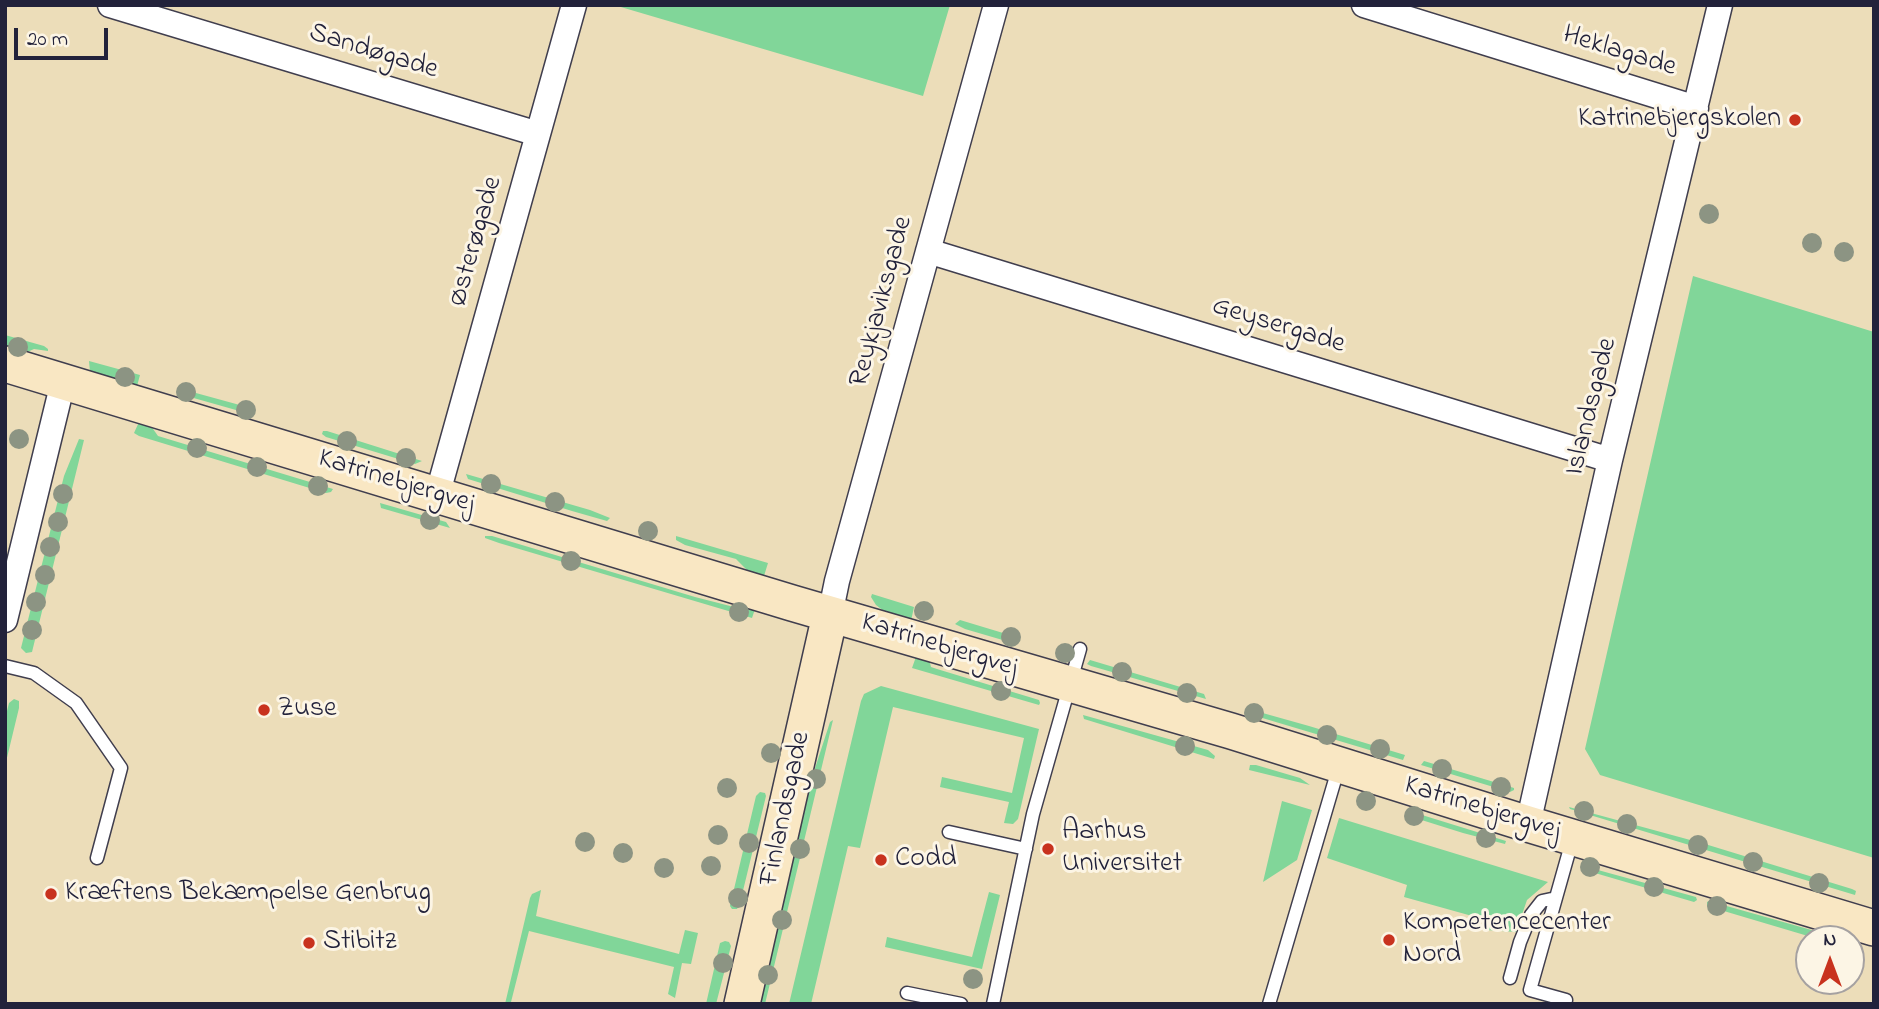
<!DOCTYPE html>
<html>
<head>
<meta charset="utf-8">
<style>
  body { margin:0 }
  #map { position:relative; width:1879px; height:1009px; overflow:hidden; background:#ecddb9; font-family:"Indie Flower",sans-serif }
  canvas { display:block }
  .frame { position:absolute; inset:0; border:7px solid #22223b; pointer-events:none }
  .north { position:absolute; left:1795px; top:925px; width:70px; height:70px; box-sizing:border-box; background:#fcf5e5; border:2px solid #a5a1a1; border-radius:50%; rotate:0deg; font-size:19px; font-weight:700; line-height:28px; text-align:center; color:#22223b }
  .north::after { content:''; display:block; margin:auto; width:24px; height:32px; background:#c8321e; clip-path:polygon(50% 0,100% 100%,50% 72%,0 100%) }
  .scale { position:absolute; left:14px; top:28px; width:94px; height:32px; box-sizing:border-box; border:4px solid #22223b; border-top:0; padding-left:9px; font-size:21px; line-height:24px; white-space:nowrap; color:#22223b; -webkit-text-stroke:5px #fcf5e5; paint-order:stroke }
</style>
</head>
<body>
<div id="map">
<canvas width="1879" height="1009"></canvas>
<div class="frame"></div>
<div class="north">N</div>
<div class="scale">20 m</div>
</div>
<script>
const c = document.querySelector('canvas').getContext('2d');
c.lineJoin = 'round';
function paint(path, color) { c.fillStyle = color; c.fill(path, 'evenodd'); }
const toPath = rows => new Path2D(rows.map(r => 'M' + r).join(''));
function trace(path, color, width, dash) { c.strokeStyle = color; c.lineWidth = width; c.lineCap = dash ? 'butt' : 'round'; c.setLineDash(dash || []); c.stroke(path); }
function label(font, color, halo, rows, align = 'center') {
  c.font = font + ' "Indie Flower",sans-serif'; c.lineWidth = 6; c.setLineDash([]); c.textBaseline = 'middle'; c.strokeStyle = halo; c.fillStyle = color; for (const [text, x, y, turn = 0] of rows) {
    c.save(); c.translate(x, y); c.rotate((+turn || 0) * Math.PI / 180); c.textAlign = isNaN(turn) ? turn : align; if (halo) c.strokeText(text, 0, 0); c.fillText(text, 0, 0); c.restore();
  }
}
const green = toPath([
  [614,5,950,5,923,96],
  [1693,276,1874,332,1874,858,1600,775,1585,749],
  [5,335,44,346,48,349,48,351,34,349,23,354,5,350],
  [89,361,140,375,137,386,90,372],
  [185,390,247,407,252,409,248,413,243,412,183,395,183,391],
  [139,422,151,426,158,436,333,489,331,492,326,493,139,436,134,433],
  [323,431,327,431,422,461,415,464,326,437,322,434],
  [79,439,84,440,32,652,26,653,21,648,64,476],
  [466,474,590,510,610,518,607,521,572,511,468,479],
  [380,503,446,522,450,528,381,508],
  [485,536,492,536,695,597,734,607,756,606,752,618,499,543,485,538],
  [676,536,768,563,764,576,750,573,736,559,685,545,676,540],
  [872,594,914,607,911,621,885,612,876,605,871,597],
  [960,620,1013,636,1014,639,1012,641,1006,641,965,629,955,624],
  [917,654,929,659,931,667,937,669,1039,700,1040,703,1039,705,912,668],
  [1090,660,1204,694,1206,699,1091,666,1087,664],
  [881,686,1039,729,1018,819,1013,824,1004,823,1009,802,940,787,942,777,1012,793,1024,738,893,707,860,848,848,846,811,1004,789,1004,861,701,864,694],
  [14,699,19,701,19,708,5,766,5,719,9,703],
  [1252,710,1309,726,1405,755,1403,760,1249,714,1248,711],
  [1083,715,1208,750,1215,756,1214,759,1084,719],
  [833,720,765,1004,758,1004,807,793,830,722],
  [1424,761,1514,788,1514,790,1510,792,1421,765],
  [1250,765,1256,765,1300,778,1310,785,1249,770],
  [760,792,765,793,766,796,740,903,737,909,732,909,730,906,756,796],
  [1282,801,1312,810,1297,860,1263,882],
  [1569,807,1705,844,1852,889,1856,891,1855,895,1570,809],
  [1414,814,1422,815,1506,841,1505,844,1463,833,1412,817],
  [1339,818,1548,882,1527,900,1516,932,1486,930,1490,921,1404,897,1407,885,1327,858],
  [1587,867,1696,897,1697,900,1694,902,1595,873,1587,870],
  [541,890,536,916,679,954,685,930,698,933,691,964,682,963,675,998,668,994,674,967,529,931,511,1002,515,1004,505,1004,530,898,532,894],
  [989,892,1000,895,982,969,885,947,887,937,972,957],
  [1709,901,1815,931,1820,936,1818,939,1707,906,1707,902],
  [725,941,729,942,731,946,716,1004,706,1004,720,943]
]);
const lane = toPath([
  [5,666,34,673,76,703,121,768,97,858],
  [949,832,1026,849],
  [1510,978,1520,942,1531,915,1542,901,1556,898],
  [907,993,961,1004],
  [993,1004,1033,814,1080,649],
  [1269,1004,1339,766],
  [1565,1004,1566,1000,1530,990,1572,841]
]);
const street = toPath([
  [110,5,538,134],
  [1364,5,1696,108],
  [928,251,1610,460],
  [437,496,574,5],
  [830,615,837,581,996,5],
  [5,620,63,382],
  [1528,824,1610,460,1720,5]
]);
const secondary = toPath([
  [5,364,792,603,1231,731,1528,824,1874,928],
  [742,1004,830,615]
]);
const trees = [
  [1709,214],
  [1812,243],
  [1844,252],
  [18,347],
  [125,377],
  [186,392],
  [246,410],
  [19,439],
  [347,441],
  [197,448],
  [406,458],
  [257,467],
  [491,484],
  [318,486],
  [63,494],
  [555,502],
  [430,520],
  [58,522],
  [648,531],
  [50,547],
  [571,561],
  [45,575],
  [36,602],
  [924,611],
  [739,612],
  [32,630],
  [1011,637],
  [1065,653],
  [1122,672],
  [1001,691],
  [1187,693],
  [1254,713],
  [1327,735],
  [1185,746],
  [1380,749],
  [771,753],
  [1442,769],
  [816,779],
  [1501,787],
  [727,788],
  [1366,801],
  [1584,811],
  [1414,816],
  [1627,824],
  [718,835],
  [1486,838],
  [585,842],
  [749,843],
  [1698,845],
  [800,849],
  [623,853],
  [1753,862],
  [711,866],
  [1590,867],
  [664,868],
  [1819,883],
  [1654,887],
  [738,898],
  [1717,906],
  [782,920],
  [723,963],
  [768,975],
  [973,979]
];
const markers = [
  [1795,120,7,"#c8321e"],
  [264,710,7,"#c8321e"],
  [1048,849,7,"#c8321e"],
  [881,860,7,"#c8321e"],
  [51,894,7,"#c8321e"],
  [1389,940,7,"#c8321e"],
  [309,943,7,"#c8321e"]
];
const streetNames = [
  ["Sandøgade",373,53,17],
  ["Heklagade",1619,53,17],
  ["Østerøgade",477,242,-74],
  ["Reykjaviksgade",883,302,-75],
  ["Geysergade",1278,327,17],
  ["Islandsgade",1593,407,-76],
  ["Katrinebjergvej",396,483,17],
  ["Katrinebjergvej",939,647,17],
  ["Finlandsgade",787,809,-78],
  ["Katrinebjergvej",1482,810,17]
];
const poiNames = [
  ["Katrinebjergskolen",1781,120,"right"],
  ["Zuse",278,710],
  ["Aarhus",1062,833],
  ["Universitet",1062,865],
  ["Codd",895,860],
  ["Kræftens Bekæmpelse Genbrug",65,894],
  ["Kompetencecenter",1403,924],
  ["Nord",1403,956],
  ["Stibitz",323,943]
];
paint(green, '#81d699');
trace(lane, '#403e4e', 15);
trace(street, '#403e4e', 27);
trace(secondary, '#403e4e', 38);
trace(lane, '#fff', 12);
trace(street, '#fff', 24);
trace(secondary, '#f9e7c3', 35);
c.fillStyle = '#8c9483';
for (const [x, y] of trees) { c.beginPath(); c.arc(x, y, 10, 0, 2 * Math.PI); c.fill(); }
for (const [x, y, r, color] of markers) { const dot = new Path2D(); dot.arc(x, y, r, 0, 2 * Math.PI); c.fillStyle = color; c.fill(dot); trace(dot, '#fcf5e5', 2.5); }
label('28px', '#22223b', '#fcf5e5', streetNames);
label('28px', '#22223b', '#fcf5e5', poiNames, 'left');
</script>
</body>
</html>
